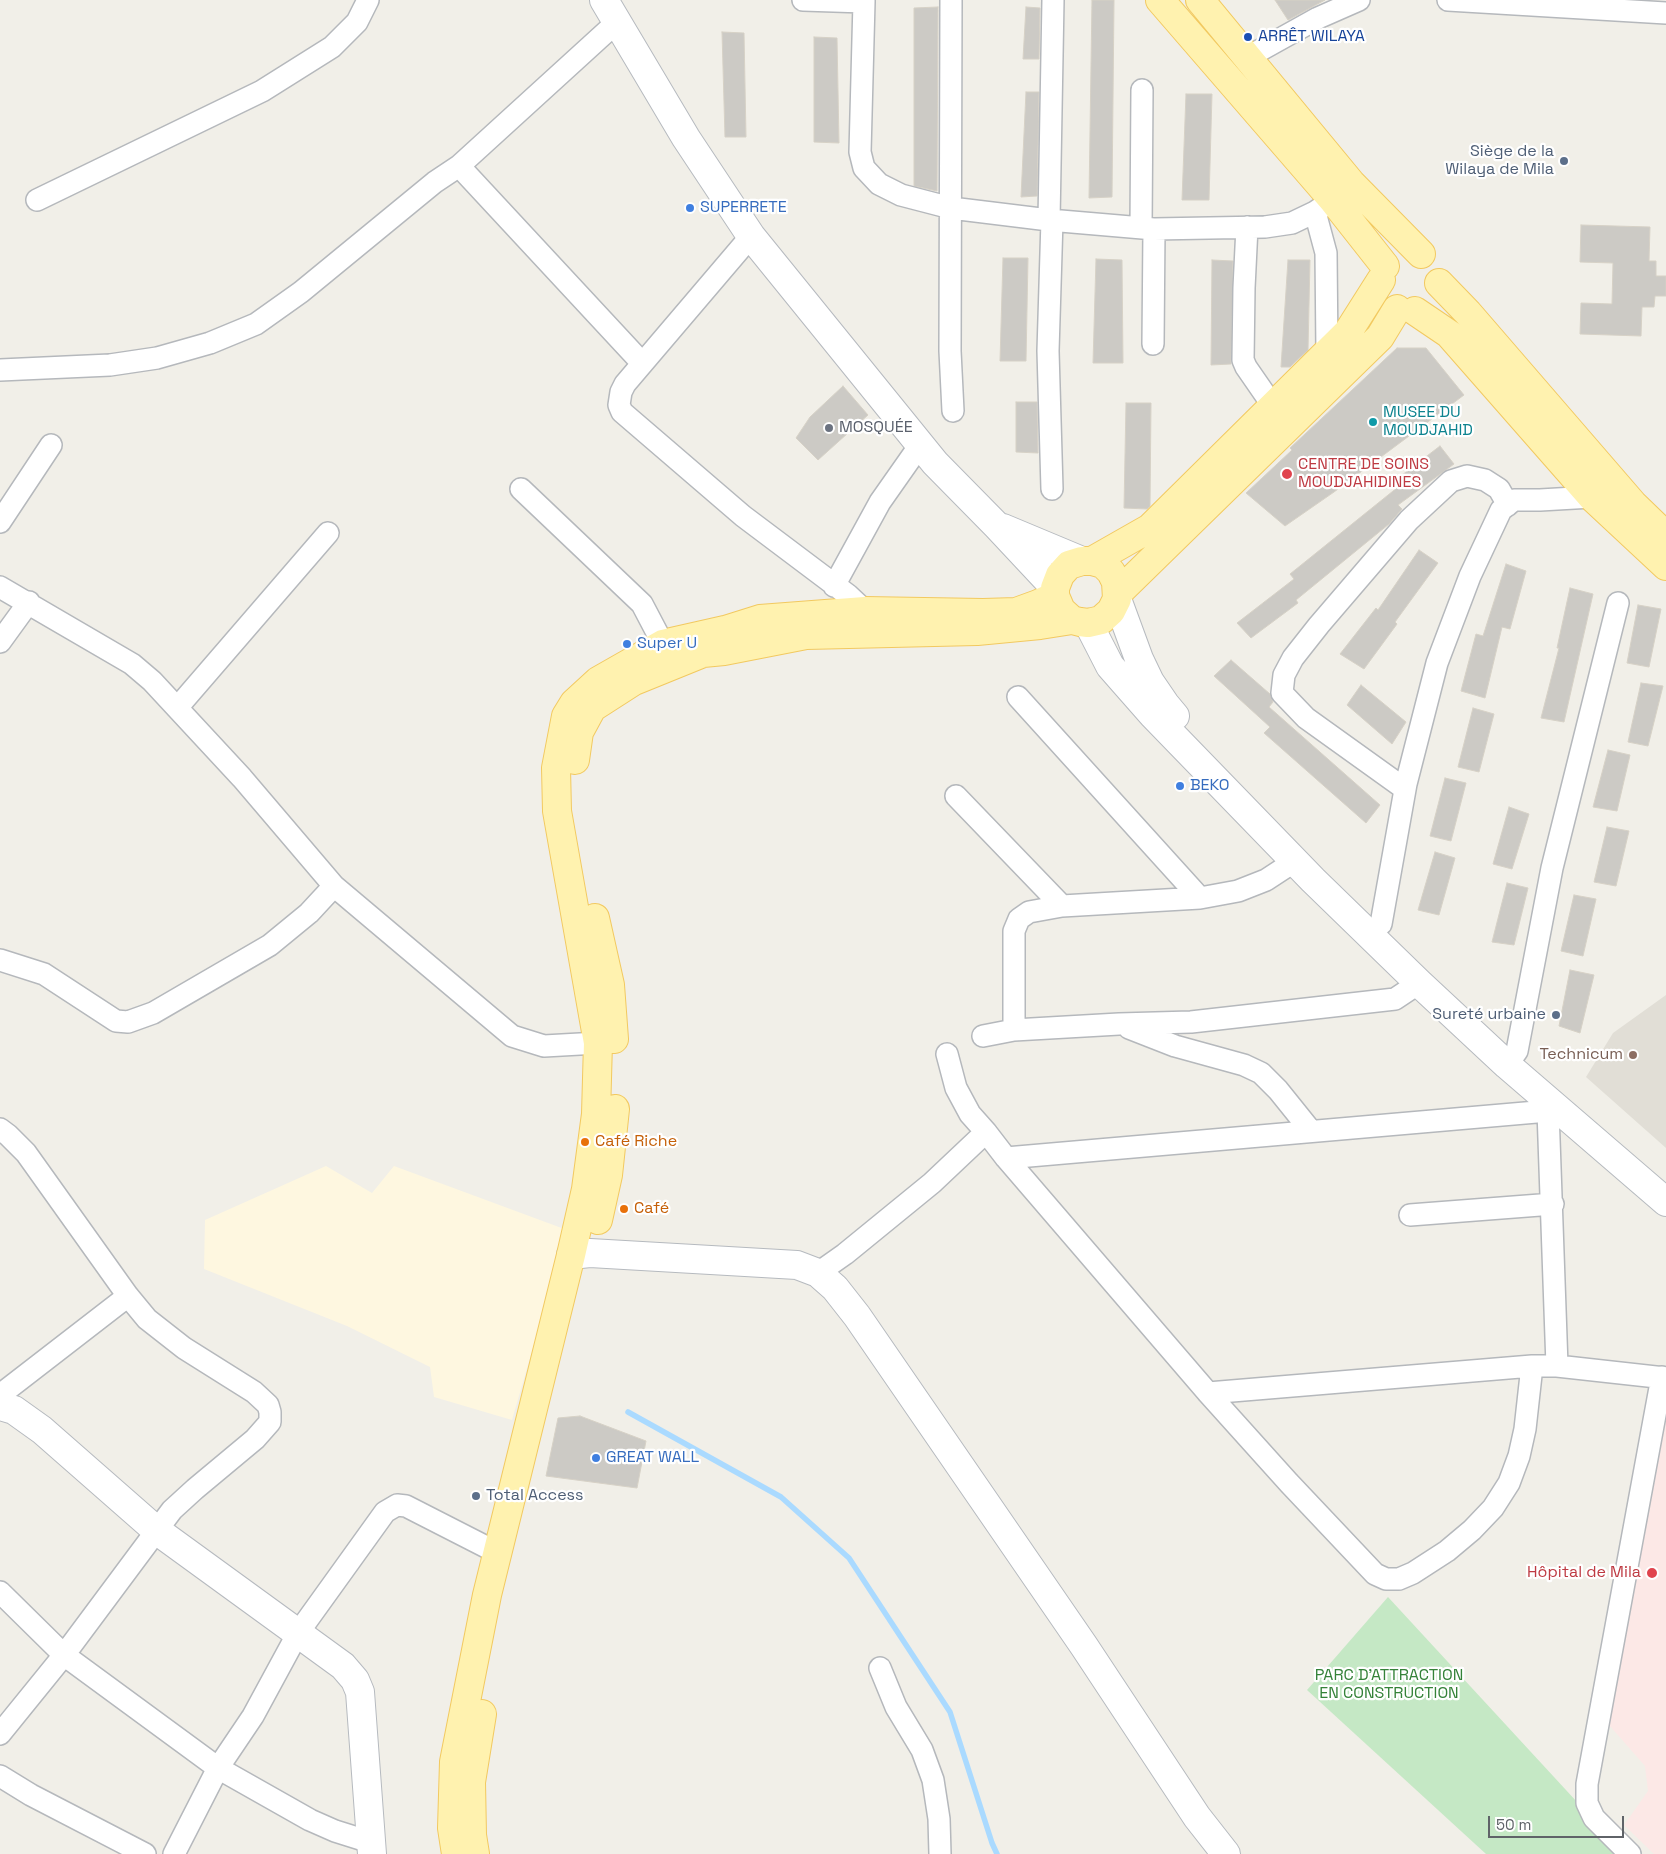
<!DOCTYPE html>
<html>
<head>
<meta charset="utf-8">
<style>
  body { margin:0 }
  #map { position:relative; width:1666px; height:1854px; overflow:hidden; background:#f1efe8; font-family:"Space Grotesk",sans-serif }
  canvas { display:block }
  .scale { position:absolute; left:1488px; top:1816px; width:136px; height:22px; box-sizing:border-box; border:2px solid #5f6368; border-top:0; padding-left:6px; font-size:15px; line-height:18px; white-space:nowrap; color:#5f6368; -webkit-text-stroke:4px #fff; paint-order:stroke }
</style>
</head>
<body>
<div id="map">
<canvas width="1666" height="1854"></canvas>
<div class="scale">50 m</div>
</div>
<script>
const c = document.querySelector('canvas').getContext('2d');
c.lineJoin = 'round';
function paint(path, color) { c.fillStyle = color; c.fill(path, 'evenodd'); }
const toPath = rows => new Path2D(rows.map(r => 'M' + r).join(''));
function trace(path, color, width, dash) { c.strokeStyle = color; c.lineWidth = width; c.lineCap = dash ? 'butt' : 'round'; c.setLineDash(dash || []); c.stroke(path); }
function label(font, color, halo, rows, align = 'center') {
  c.font = font + ' "Space Grotesk",sans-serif'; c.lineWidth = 4.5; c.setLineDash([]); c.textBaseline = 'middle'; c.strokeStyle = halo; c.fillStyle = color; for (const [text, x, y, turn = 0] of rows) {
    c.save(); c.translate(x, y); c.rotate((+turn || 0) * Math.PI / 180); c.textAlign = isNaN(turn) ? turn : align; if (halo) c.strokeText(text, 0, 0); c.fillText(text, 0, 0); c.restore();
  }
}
const commercial = toPath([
  [326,1166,372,1193,394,1166,567,1230,512,1420,434,1397,430,1367,347,1326,204,1269,205,1220]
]);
const education = toPath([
  [1666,995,1666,1148,1586,1077,1613,1033]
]);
const medical = toPath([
  [1666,1420,1666,1854,1654,1854,1624,1825,1648,1791,1645,1766,1609,1725]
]);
const green = toPath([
  [1388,1597,1625,1854,1486,1854,1307,1690]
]);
const stream = toPath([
  [628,1412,781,1497,849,1558,950,1712,992,1843,997,1854]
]);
const building = toPath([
  [1092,0,1114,0,1112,197,1089,198,1092,0],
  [1275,0,1325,0,1288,20,1275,0],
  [938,7,937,191,914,186,914,8,938,7],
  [1026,7,1040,8,1039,59,1023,59,1026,7],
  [722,32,744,33,746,137,725,137,722,32],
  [814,37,837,38,839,143,814,142,814,37],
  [1026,92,1039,92,1037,196,1021,197,1026,92],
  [1186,94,1212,94,1209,200,1182,200,1186,94],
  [1581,225,1650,227,1649,261,1656,261,1656,276,1666,276,1666,296,1655,296,1654,307,1642,307,1641,336,1580,334,1581,303,1612,304,1613,263,1580,262,1581,225],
  [1003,258,1028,258,1026,361,1000,361,1003,258],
  [1096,259,1122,260,1123,363,1093,363,1096,259],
  [1212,260,1233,261,1231,364,1211,365,1212,260],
  [1288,260,1310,260,1308,350,1290,367,1281,367,1288,260],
  [1397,348,1426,348,1464,395,1334,492,1285,526,1246,493,1292,450,1290,448,1397,348],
  [843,386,868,415,818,460,796,438,810,417,843,386],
  [1016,402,1037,402,1038,453,1016,452,1016,402],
  [1126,403,1151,403,1150,506,1147,509,1124,508,1126,403],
  [1440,446,1454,464,1398,505,1402,509,1389,524,1296,600,1298,603,1251,638,1237,623,1294,579,1290,574,1398,487,1393,482,1440,446],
  [1419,550,1438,563,1395,622,1397,624,1364,669,1340,654,1376,608,1378,610,1419,550],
  [1506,564,1526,571,1510,629,1502,627,1485,698,1461,691,1476,634,1483,636,1506,564],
  [1570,588,1593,594,1564,722,1541,718,1559,648,1557,648,1570,588],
  [1638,605,1661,609,1649,667,1627,663,1638,605],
  [1231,660,1270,694,1273,702,1269,707,1380,805,1366,823,1264,733,1270,727,1214,676,1231,660],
  [1641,683,1663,686,1648,746,1628,742,1641,683],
  [1361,685,1406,722,1392,744,1347,705,1361,685],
  [1473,708,1494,714,1479,772,1458,767,1473,708],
  [1608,750,1630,755,1617,811,1593,807,1608,750],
  [1445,778,1466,783,1451,841,1430,836,1445,778],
  [1509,807,1529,814,1512,869,1493,864,1509,807],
  [1607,827,1629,831,1616,886,1594,882,1607,827],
  [1435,852,1455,858,1439,915,1418,910,1435,852],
  [1507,883,1528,888,1514,945,1492,942,1507,883],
  [1574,895,1596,899,1583,956,1561,951,1574,895],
  [1570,970,1594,975,1580,1033,1559,1026,1570,970],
  [580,1416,646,1441,637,1488,546,1476,558,1418,580,1416]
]);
const street = toPath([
  [803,0,864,2,864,0],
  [951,0,950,351,953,411],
  [1448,0,1666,13],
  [864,2,860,152,864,168,879,184,901,195,951,208,1049,220,1154,229,1265,227,1292,223,1315,212,1333,200,1344,190],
  [1248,57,1318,18,1359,0],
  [459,166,642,363],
  [37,200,262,91,332,47,357,22,368,0],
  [1315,212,1326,253,1327,353],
  [1049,220,1053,0],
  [1052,220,1048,351,1052,489],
  [1247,227,1244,288,1243,360,1246,367,1273,406],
  [1141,228,1142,90],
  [751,236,625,384,621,392,619,405,622,412,743,516,848,595,865,611],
  [1153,344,1154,229],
  [0,370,110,365,157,358,210,343,256,324,301,292,435,182,459,166,617,22],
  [521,489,642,604,663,644],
  [0,522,51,445],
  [834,586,880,502,920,445],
  [0,587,132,664,152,681,242,778,334,886,512,1036,544,1046,598,1043],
  [0,642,29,602],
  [1018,697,1200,898],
  [177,708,328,533],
  [1405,789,1306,718,1282,693,1284,675,1293,658,1319,625,1409,520,1451,481,1467,476,1485,480,1499,489,1508,505],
  [956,796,1062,906],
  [1381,924,1406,784,1437,663,1470,576,1501,510,1514,500,1540,500,1592,497],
  [0,960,44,974,116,1021,128,1022,153,1013,270,945,309,913,334,886],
  [1129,1028,1175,1046,1244,1065,1261,1073,1278,1090,1311,1131],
  [1014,1030,1014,931,1019,919,1029,912,1062,906,1200,898,1238,891,1266,880,1295,861],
  [983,1036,1014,1030,1119,1024,1191,1022,1395,999,1419,983],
  [947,1054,956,1088,970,1114,986,1132,1006,1158,1208,1393,1289,1483,1375,1574,1386,1579,1399,1579,1413,1573,1447,1551,1472,1530,1493,1508,1509,1483,1519,1456,1525,1429,1532,1366],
  [1507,1065,1517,1051,1552,868,1618,603],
  [1548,1111,1557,1366],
  [0,1129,8,1135,26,1153,128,1296,147,1319,184,1348,254,1392,268,1405,270,1412,270,1422,255,1439,195,1489,172,1510,64,1655,0,1734],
  [1006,1158,1548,1111,1552,1105],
  [1410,1215,1553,1204],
  [818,1273,845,1254,932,1183,986,1132],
  [1208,1393,1532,1366,1557,1366,1666,1378],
  [0,1395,128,1296],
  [0,1592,64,1655,218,1768,310,1820,335,1831,370,1842],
  [880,1668,896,1707,922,1750,933,1780,939,1819,940,1854],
  [0,1776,31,1795,145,1854],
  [174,1854,218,1768,253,1716,298,1633,385,1512,397,1505,406,1506,498,1553],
  [1630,1854,1594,1818,1587,1803,1587,1784,1662,1377]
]);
const secondary = toPath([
  [604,0,686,138,751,236,935,463,997,526,1055,588],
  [1003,528,1082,561],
  [1117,599,1139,659,1150,682,1165,704,1175,716],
  [1088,623,1110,666,1124,682,1153,715,1313,880,1419,983,1507,1065,1666,1202],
  [571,1255,590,1253,797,1265,818,1273,835,1288,857,1316,1084,1646,1197,1817,1226,1854],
  [0,1406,14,1410,42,1430,156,1530,343,1666,355,1680,360,1692,372,1854]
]);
const primary = toPath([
  [1160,0,1333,200,1385,266],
  [1200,0,1351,183,1421,254],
  [1439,283,1468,313,1633,504,1666,536],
  [1415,311,1449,334,1592,497,1666,566],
  [1092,561,1103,564,1111,572,1116,582,1117,599,1111,611,1101,620,1088,623,1080,622,1072,620,1061,610,1055,596,1055,588,1060,575,1069,565,1082,561,1092,561,1150,528,1348,332,1381,280],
  [1118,593,1380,337,1397,309],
  [575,760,579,732,592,708,634,681,703,653,724,651,806,635,977,631,1040,625,1072,620],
  [595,918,610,985,614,1039],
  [598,1220,608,1175,615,1109],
  [456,1854,452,1828,454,1762,487,1595,571,1255,586,1189,596,1114,598,1043,557,811,556,768,566,716,574,703,598,681,663,644,725,630,760,619,865,611,983,613,1016,612,1038,604,1055,596],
  [475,1854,472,1835,471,1782,482,1714]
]);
const markers = [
  [1248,37,5,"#1a4fb4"],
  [1564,161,5,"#5c6f8a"],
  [690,208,5,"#3f7fe0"],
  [1373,422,5,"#0f9aa8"],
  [829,428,5,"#6b7280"],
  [1287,474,6,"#e0444e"],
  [627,644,5,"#3f7fe0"],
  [1180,786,5,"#3f7fe0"],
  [1556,1015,5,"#5c6f8a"],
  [1633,1055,5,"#8d6e63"],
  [585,1142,5,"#e8710a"],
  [624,1209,5,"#e8710a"],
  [596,1458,5,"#3f7fe0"],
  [476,1496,5,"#5c6f8a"],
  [1652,1573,6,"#e0444e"]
];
const transitNames = [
  ["ARRÊT WILAYA",1258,37]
];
const serviceNames = [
  ["Siège de la",1554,152],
  ["Wilaya de Mila",1554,170],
  ["Sureté urbaine",1546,1015],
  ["Total Access",486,1496,"left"]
];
const shopNames = [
  ["SUPERRETE",700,208],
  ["Super U",637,644],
  ["BEKO",1190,786],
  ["GREAT WALL",606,1458]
];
const cultureNames = [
  ["MUSEE DU",1383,413],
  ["MOUDJAHID",1383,431]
];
const worshipNames = [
  ["MOSQUÉE",839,428]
];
const healthNames = [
  ["CENTRE DE SOINS",1298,465],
  ["MOUDJAHIDINES",1298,483],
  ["Hôpital de Mila",1641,1573,"right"]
];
const educationNames = [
  ["Technicum",1623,1055]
];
const foodNames = [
  ["Café Riche",595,1142],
  ["Café",634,1209]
];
const parkNames = [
  ["PARC D'ATTRACTION",1389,1676],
  ["EN CONSTRUCTION",1389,1694]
];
paint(commercial, '#fef7e0');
paint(education, '#e1ded6');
paint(medical, '#fce8e6');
paint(green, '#c5e8c5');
trace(stream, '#aadaff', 5.5);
paint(building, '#cccac5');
trace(building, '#d6d1c6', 1);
trace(street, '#b5b8bc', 24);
trace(secondary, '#b6babf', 30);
trace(primary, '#f2c960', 30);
trace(street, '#fff', 21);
trace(secondary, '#fff', 28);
trace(primary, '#fff2af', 28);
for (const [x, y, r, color] of markers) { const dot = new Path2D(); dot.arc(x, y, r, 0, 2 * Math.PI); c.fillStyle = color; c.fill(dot); trace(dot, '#fff', 2); }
label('16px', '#164399', '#fff', transitNames, 'left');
label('16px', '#4e5e75', '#fff', serviceNames, 'right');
label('16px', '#366cbe', '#fff', shopNames, 'left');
label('16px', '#0d838f', '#fff', cultureNames, 'left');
label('16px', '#5b616d', '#fff', worshipNames, 'left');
label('16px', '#be3a42', '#fff', healthNames, 'left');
label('16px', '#785e54', '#fff', educationNames, 'right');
label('16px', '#c56008', '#fff', foodNames, 'left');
label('16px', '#348238', '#fff', parkNames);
</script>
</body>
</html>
